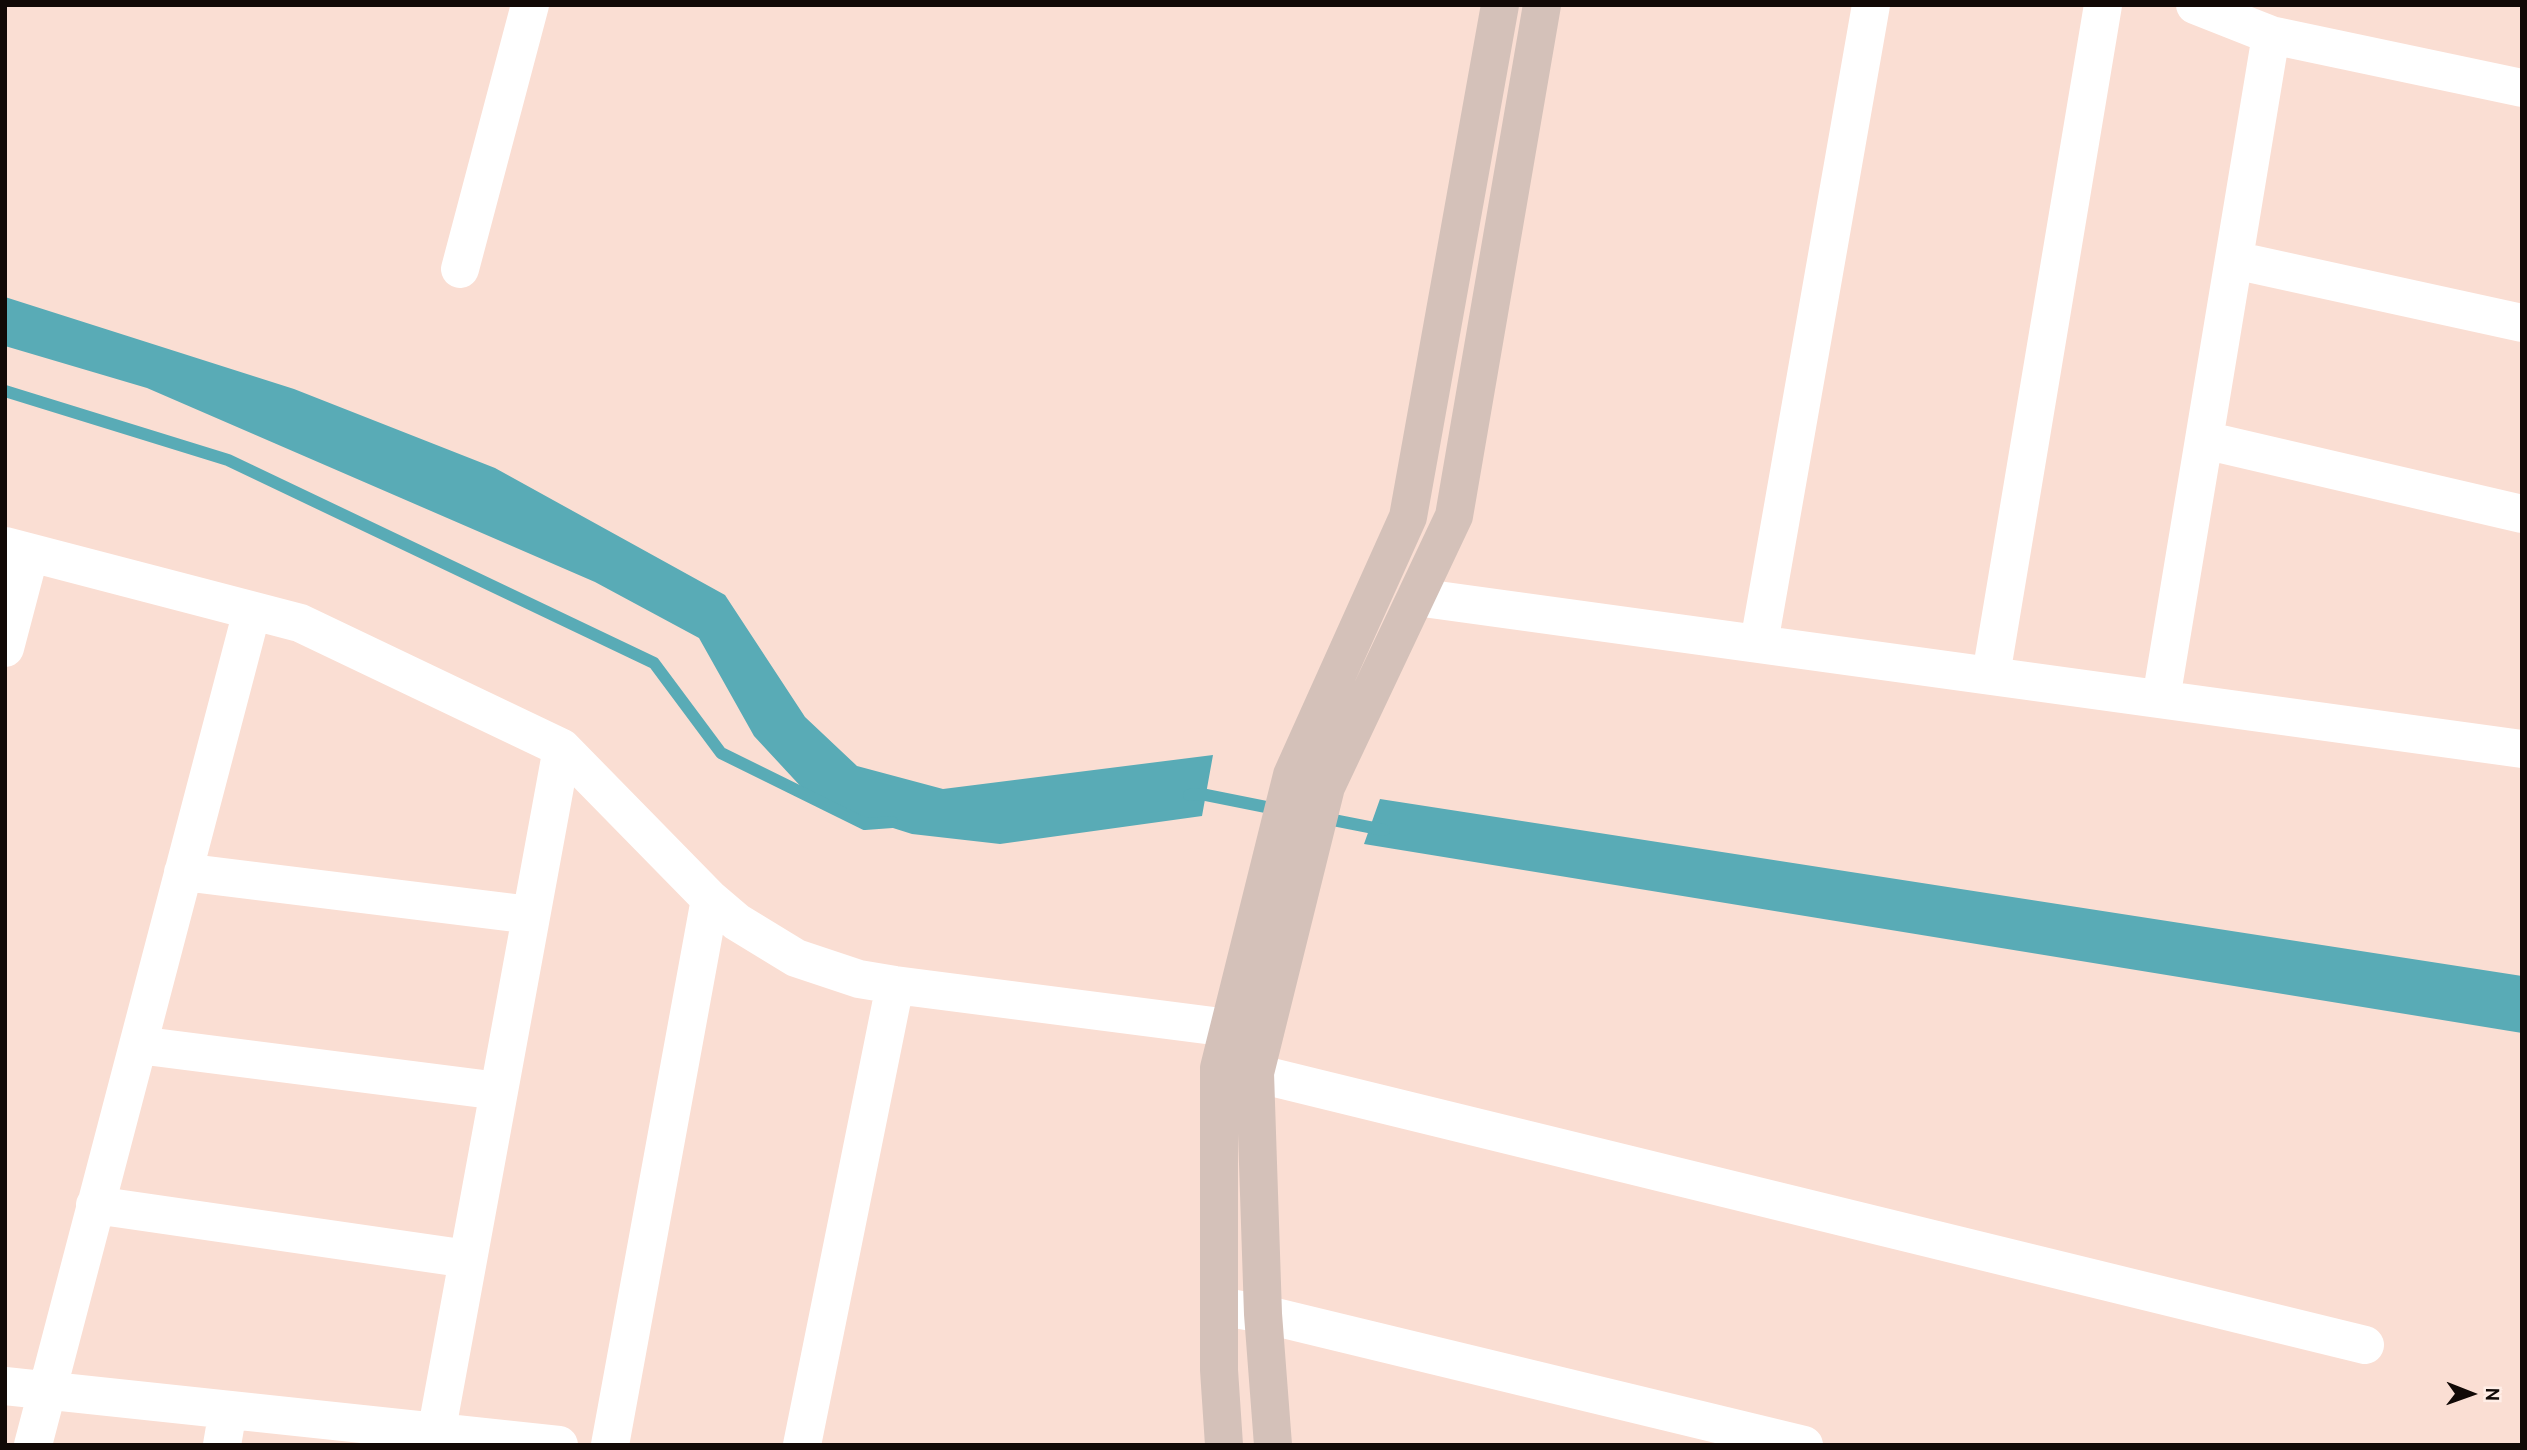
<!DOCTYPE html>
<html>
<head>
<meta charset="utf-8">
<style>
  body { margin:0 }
  #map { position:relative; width:2527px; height:1450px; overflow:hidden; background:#faded3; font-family:Cabin,sans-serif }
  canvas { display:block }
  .frame { position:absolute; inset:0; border:7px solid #110906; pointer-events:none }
  .north { position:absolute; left:2436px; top:1359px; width:70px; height:70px; -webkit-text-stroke:5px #ffeee7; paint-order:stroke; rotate:91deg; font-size:19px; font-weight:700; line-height:28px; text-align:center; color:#110906 }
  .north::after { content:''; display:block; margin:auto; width:24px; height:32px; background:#110906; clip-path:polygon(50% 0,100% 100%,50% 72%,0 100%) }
</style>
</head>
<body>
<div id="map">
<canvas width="2527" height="1450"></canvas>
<div class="frame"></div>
<div class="north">N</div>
</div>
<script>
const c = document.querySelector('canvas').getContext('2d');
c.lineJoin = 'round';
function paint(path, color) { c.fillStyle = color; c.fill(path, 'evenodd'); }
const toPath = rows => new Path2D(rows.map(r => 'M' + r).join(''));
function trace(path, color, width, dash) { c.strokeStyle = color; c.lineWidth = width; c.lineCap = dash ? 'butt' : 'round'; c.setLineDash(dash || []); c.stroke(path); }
const water = toPath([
  [5,297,294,389,495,468,725,595,805,717,857,766,943,789,1213,755,1202,816,1000,844,912,834,817,804,754,736,699,638,595,582,147,388,5,346],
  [1380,799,2522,976,2522,1033,1364,844]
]);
const stream = toPath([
  [5,391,228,460,654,663,721,753,865,824,892,822],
  [1189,795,1201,794,1281,810],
  [1323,818,1384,830]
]);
const street = toPath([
  [2195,5,2271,35,2522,88],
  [2234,260,2522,323],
  [460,269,530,5],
  [2204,440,2522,514],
  [5,546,300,623,562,748,710,899,737,922,796,958,859,979,895,985,1229,1028],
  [1416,597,2522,749],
  [1759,643,1871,5],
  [5,648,30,553],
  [1991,675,2103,5],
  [2161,699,2271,35],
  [183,872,531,915],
  [138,1045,499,1091],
  [1255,1073,2365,1345],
  [95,1205,468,1259],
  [1219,1306,1263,1314,1804,1445],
  [5,1386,559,1445],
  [33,1445,252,611],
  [222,1445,228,1410],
  [434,1445,562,748],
  [610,1445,710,899],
  [802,1445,895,985]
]);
const secondary = toPath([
  [1224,1445,1219,1370,1219,1068,1292,775,1408,517,1500,5],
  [1273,1445,1263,1314,1255,1073,1326,787,1454,516,1542,5]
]);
paint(water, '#59abb6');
trace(stream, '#59abb6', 12);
trace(street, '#fff', 38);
trace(secondary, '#d4c1b9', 38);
</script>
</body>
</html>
